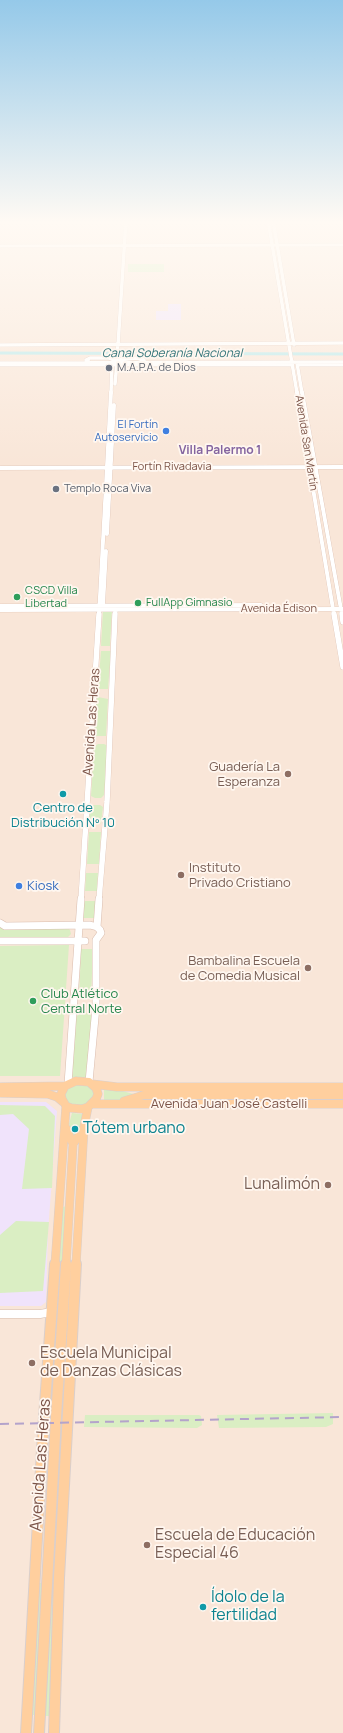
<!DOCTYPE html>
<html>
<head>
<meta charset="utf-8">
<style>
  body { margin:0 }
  canvas { display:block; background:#fef3e7 }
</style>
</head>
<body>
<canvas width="343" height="1733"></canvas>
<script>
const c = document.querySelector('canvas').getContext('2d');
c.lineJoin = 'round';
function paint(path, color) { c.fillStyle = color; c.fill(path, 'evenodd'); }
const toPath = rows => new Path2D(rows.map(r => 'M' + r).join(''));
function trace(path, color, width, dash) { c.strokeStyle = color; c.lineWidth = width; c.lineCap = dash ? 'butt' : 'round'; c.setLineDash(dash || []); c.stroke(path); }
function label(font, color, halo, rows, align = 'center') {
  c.font = font + ' Manrope,sans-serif'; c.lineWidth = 3.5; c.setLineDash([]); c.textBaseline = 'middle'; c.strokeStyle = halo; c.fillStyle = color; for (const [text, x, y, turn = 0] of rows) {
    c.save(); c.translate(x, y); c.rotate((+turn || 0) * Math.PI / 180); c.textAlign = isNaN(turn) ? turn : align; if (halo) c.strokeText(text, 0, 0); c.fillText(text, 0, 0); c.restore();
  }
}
const residential = toPath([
  [0,220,343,220,343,1733,0,1733]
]);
const education = toPath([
  [168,304,181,304,181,320,156,320,156,311,168,311],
  [0,1102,46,1102,57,1111,48,1232,46,1302,41,1306,0,1306]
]);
const green = toPath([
  [128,264,164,264,164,272,128,272],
  [103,610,112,610,110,646,101,646],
  [101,651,111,651,108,689,98,689],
  [98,697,108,699,106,736,94,736,96,700],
  [98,744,104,744,108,746,104,795,101,798,95,798,91,796,94,747],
  [93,805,100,805,103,807,101,823,98,825,89,823,90,807],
  [89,832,101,832,99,864,87,864],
  [86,873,98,873,97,891,85,891],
  [83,901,96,901,95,918,83,918],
  [0,926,68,928,70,930,71,934,66,939,0,938],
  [69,945,60,1076,0,1076,0,946],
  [81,949,93,949,91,997,79,998],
  [89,1013,92,1016,87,1077,71,1077,75,1017,80,1014],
  [88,1083,95,1093,93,1100,81,1107,67,1103,64,1092,69,1085],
  [104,1090,119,1090,137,1095,118,1101,104,1101],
  [0,1105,45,1106,55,1116,52,1188,22,1189,29,1129,13,1114,0,1115],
  [72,1113,82,1114,82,1126,75,1139,69,1124],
  [67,1206,61,1293,57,1293,63,1207],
  [16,1221,49,1222,43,1291,0,1293,0,1235],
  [333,1413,333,1424,326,1427,219,1428,217,1415],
  [85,1415,199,1415,201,1416,202,1425,197,1428,84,1427],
  [51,1581,56,1581,50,1716,44,1716],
  [39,1583,45,1583,37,1715,31,1715]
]);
const canal = toPath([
  [0,353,343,354]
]);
const tertiaryFar2 = toPath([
  [0,246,343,245],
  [0,365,292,365],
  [298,365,343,365]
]);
const tertiaryFar1 = toPath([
  [0,468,343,467]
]);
const tertiary = toPath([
  [0,1314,40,1314,52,1312]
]);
const secondaryFar3 = toPath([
  [268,220,297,393],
  [273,220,294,345],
  [0,345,343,343],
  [115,361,117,363,115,384],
  [89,362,86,360,90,358,109,358,115,360,137,358,144,360,141,363],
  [0,363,343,362],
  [297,363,302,393],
  [111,393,112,365,115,361,118,345,126,220]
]);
const secondaryFar2 = toPath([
  [297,392,334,615],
  [302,392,342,615],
  [107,534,114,405],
  [103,605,106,551],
  [0,606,261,605],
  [0,610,343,609],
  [99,615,111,392],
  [115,615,116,607]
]);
const secondaryFar1 = toPath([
  [334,614,343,667],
  [342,614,343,622],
  [81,900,99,614],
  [99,900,107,802,115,614]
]);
const secondary = toPath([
  [0,923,5,926,90,925,97,927,100,930,101,933,96,940,96,1007,89,1082],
  [97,927,99,899],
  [0,941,85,941],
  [68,1084,81,899]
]);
const primaryFar1 = toPath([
  [76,1081,89,1082,96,1088,98,1094,96,1099,88,1107,82,1109,71,1108,66,1106,62,1099,61,1094,65,1086,76,1081],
  [92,1084,117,1087,343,1087],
  [0,1087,65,1086],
  [0,1093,48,1094,57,1097,63,1102],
  [124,1101,144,1095,343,1095],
  [93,1104,343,1104],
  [66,1128,73,1144,66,1265],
  [73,1144,84,1128],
  [55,1265,66,1106],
  [76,1265,84,1127,88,1107]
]);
const primary = toPath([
  [26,1733,43,1432,55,1264],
  [39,1733,56,1417,66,1264],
  [54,1733,59,1578,76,1264]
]);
const rail = toPath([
  [0,1424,343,1417]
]);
const markers = [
  [109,368,4,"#6b7280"],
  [166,431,4,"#3f7fe0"],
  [56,489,4,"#6b7280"],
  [17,597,4,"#2e9e5b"],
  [138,603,4,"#2e9e5b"],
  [288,774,4,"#8d6e63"],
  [63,794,4,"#0f9aa8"],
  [181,875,4,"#8d6e63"],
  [19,886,4,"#3f7fe0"],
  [308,968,4,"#8d6e63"],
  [33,1001,4,"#2e9e5b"],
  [75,1129,4,"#0f9aa8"],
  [328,1185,4,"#8d6e63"],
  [32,1363,4,"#8d6e63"],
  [147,1545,4,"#8d6e63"],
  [203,1607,4,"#0f9aa8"]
];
const farWorshipnames = [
  ["M.A.P.A. de Dios",117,368],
  ["Templo Roca Viva",64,489]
];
const farShopnames = [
  ["El Fortín",158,425],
  ["Autoservicio",158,438]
];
const farStreetnames = [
  ["Avenida San Martín",306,443,81],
  ["Fortín Rivadavia",172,467],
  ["Avenida Édison",279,609]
];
const farLeisurenames = [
  ["CSCD Villa",25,591],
  ["Libertad",25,604],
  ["FullApp Gimnasio",146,603]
];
const farWaternames = [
  ["Canal Soberanía Nacional",172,354]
];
const farNeighbourhoodnames = [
  ["Villa Palermo 1",220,451]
];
const streetNames = [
  ["Avenida Las Heras",92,722,-86],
  ["Avenida Juan José Castelli",229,1104]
];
const educationNames = [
  ["Guadería La",280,767],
  ["Esperanza",280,782],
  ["Instituto",189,868,"left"],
  ["Privado Cristiano",189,883,"left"],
  ["Bambalina Escuela",300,961],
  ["de Comedia Musical",300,976]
];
const cultureNames = [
  ["Centro de",63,808],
  ["Distribución Nº 10",63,823]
];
const shopNames = [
  ["Kiosk",27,886]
];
const leisureNames = [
  ["Club Atlético",41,994],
  ["Central Norte",41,1009]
];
const nearCulturenames = [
  ["Tótem urbano",83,1129],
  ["Ídolo de la",211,1598],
  ["fertilidad",211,1616]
];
const nearEducationnames = [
  ["Lunalimón",320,1185,"right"],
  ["Escuela Municipal",40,1354],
  ["de Danzas Clásicas",40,1372],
  ["Escuela de Educación",155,1536],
  ["Especial 46",155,1554]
];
const nearStreetnames = [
  ["Avenida Las Heras",41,1465,-86]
];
paint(residential, '#f9e6d8');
paint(education, '#f0e3fb');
paint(green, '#daeec3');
trace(canal, '#b9e9eb', 3);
trace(tertiaryFar2, '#d5bbae', 3.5);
trace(tertiaryFar1, '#d5bbae', 4.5);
trace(tertiary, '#d5bbae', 9);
trace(secondaryFar3, '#dabcad', 4);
trace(secondaryFar2, '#dabcad', 4.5);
trace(secondaryFar1, '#dabcad', 6);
trace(secondary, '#dabcad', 8);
trace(primaryFar1, '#dacfcc', 9);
trace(primary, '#dacfcc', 12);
trace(tertiaryFar2, '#fff', 3);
trace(tertiaryFar1, '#fff', 4);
trace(tertiary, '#fff', 8);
trace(secondaryFar3, '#fff', 3.5);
trace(secondaryFar2, '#fff', 4);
trace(secondaryFar1, '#fff', 5.5);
trace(secondary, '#fff', 7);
trace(primaryFar1, '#ffcf9e', 8);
trace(primary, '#ffcf9e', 10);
trace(rail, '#b4a3cb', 2, [9, 6]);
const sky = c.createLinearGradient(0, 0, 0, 463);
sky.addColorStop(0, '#95c9e9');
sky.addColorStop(0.48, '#fffaf4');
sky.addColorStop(1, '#fffaf400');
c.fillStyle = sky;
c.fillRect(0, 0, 343, 463);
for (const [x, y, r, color] of markers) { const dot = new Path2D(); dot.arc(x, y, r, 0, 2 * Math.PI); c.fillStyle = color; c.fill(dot); trace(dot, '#fff7f0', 1.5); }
label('11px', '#5b616d', '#fff7f0', farWorshipnames, 'left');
label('11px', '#366cbe', '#fff7f0', farShopnames, 'right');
label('11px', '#7c5448', '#fff7f0', farStreetnames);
label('11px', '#27864d', '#fff7f0', farLeisurenames, 'left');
label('italic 12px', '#37777b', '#fff7f0', farWaternames);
label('bold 12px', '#84649f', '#fff7f0', farNeighbourhoodnames);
label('13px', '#7c5448', '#fff7f0', streetNames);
label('13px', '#785e54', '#fff7f0', educationNames, 'right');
label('13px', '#0d838f', '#fff7f0', cultureNames);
label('13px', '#366cbe', '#fff7f0', shopNames, 'left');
label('13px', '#27864d', '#fff7f0', leisureNames, 'left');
label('16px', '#0d838f', '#fff7f0', nearCulturenames, 'left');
label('16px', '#785e54', '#fff7f0', nearEducationnames, 'left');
label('16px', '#7c5448', '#fff7f0', nearStreetnames);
</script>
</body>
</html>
